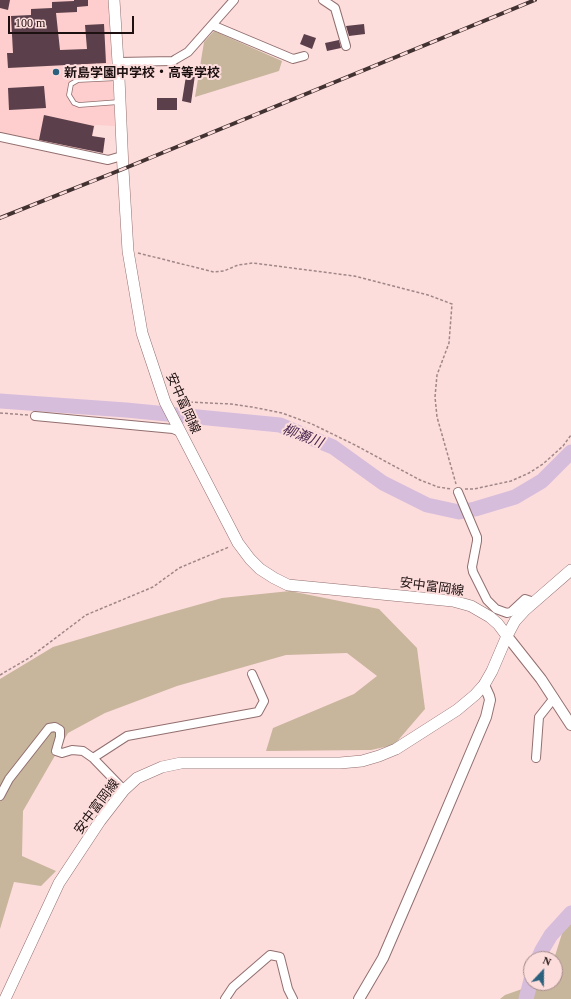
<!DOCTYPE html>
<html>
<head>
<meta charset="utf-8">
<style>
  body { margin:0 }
  #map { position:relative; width:571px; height:999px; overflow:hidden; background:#fddddc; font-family:Georgia,serif }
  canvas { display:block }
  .north { position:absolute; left:523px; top:951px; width:40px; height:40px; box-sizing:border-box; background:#fddddc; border:1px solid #a38b8a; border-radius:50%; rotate:22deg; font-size:11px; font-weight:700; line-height:16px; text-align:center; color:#1d1010 }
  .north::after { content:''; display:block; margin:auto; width:14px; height:18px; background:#2c617d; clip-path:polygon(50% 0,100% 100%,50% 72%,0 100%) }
  .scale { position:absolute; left:8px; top:16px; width:126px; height:18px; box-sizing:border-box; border:2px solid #1d1010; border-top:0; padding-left:5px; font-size:12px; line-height:14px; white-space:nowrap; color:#1d1010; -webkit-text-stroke:3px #fddddc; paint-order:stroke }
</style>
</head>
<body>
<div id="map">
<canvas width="571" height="999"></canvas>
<div class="north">N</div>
<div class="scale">100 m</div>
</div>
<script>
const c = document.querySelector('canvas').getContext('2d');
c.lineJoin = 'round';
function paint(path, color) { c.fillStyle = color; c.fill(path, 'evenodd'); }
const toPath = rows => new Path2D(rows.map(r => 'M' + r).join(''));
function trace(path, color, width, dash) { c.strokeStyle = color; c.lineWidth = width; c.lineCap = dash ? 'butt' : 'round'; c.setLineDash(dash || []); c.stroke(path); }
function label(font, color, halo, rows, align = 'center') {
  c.font = font + ' Georgia,"Noto Sans JP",serif'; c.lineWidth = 4; c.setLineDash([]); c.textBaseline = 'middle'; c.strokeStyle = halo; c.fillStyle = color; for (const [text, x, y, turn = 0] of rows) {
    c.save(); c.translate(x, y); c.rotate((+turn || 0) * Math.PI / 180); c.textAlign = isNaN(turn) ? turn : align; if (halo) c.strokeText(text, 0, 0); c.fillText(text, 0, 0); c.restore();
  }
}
const built = toPath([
  [0,0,108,0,115,126,95,125,89,153,0,134]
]);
const green = toPath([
  [214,31,282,61,279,71,195,97,204,42],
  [290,591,379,609,417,648,425,709,394,745,371,750,266,751,273,728,354,694,377,676,347,653,286,655,177,686,105,713,68,733,23,811,22,856,56,871,41,886,14,882,0,929,0,679,53,647,158,616,222,598],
  [571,905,571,999,500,999,505,995,539,983,555,983,554,959]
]);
const river = toPath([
  [0,401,126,410,280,425,333,447,383,483,427,505,459,512,475,509,515,497,542,481,571,452],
  [538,959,542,950,551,935,571,913],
  [526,999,531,980]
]);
const building = toPath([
  [0,0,10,0,8,10,0,8],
  [74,0,88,0,88,6,77,7,77,12,56,13,60,50,87,49,85,25,104,24,106,63,8,68,7,53,13,53,11,16,31,15,31,9,52,8,52,2,74,1],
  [364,24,365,34,349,36,346,26],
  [304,34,316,38,312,49,300,44],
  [339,40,341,48,327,51,325,43],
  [185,66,196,68,191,103,182,101,186,76,183,76],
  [44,86,46,108,9,110,8,88],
  [157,98,177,98,177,110,157,110],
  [44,115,94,126,92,136,105,138,103,153,39,140]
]);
const path = toPath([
  [138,253,214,272,224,271,238,265,253,263,354,276,428,295,452,304,449,343,437,375,435,397,437,417,456,484],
  [175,401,188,402,231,404,252,407,282,413,312,424,355,445,420,480,438,487,451,489],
  [0,413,28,415],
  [465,489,474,489,511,481,529,473,543,464,563,446,571,435],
  [0,675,29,658,86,615,153,587,179,568,229,547]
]);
const service = toPath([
  [119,102,79,105,74,103,69,95,71,84,78,80,119,78]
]);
const minor = toPath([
  [323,0,335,8,346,46],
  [212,25,293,59,304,56],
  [118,62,173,61,176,59,188,52,234,0],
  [0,137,108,160,122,156],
  [35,416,173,429,180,432],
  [458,492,477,537,477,541,472,567,473,572,487,600,496,609,507,613,511,612,525,599,534,602],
  [93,758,127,736,258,712,264,701,252,674],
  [536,758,539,717,554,698],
  [0,796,9,779,49,728,55,727,60,730,60,737,56,751,62,753,72,750,83,751,93,758,124,790],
  [225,999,233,987,270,955,280,957,288,989,293,999]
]);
const tertiary = toPath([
  [507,636,541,679,571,725],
  [359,999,383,958,430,849,486,717,490,700,489,696,484,685]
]);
const secondary = toPath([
  [114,0,119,78,123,169,128,251,142,333,165,402,238,543,250,559,260,569,274,578,288,585,453,601,471,606,490,617,498,624,507,636],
  [5,999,59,883,100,821,124,790,137,778,162,767,181,763,340,763,362,761,379,756,396,749,457,710,475,695,484,685,492,671,507,636,515,621,525,610,571,570]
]);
const rail = toPath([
  [0,218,123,169,535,0]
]);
const markers = [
  [56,72,4,"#2c617d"]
];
const poiNames = [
  ["新島学園中学校・高等学校",64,72]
];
const streetNames = [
  ["安中富岡線",184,403,66],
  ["安中富岡線",432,586,8],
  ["安中富岡線",96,806,-53]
];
const waterNames = [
  ["柳瀬川",303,435,21]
];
paint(built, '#fdcecd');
paint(green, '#c7b59c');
trace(river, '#d7bddc', 15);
paint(building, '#5b3f4b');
trace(service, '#926f6f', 5.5);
trace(minor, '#926f6f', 10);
trace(tertiary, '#926f6f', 12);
trace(secondary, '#926f6f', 12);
trace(path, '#9f8787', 1.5, [3, 2]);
trace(service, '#fff', 4);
trace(minor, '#fff', 8);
trace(tertiary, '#fff', 10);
trace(secondary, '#fff', 11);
trace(rail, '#423231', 4);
trace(rail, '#fddddc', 2.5, [8]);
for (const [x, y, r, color] of markers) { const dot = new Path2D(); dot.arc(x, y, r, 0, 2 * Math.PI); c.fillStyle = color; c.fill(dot); trace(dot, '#fddddc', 1.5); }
label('bold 13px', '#1d1010', '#fddddc', poiNames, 'left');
label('13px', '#1d1010', '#fddddc', streetNames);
label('italic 14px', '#49274f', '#fddddc', waterNames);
</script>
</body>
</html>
